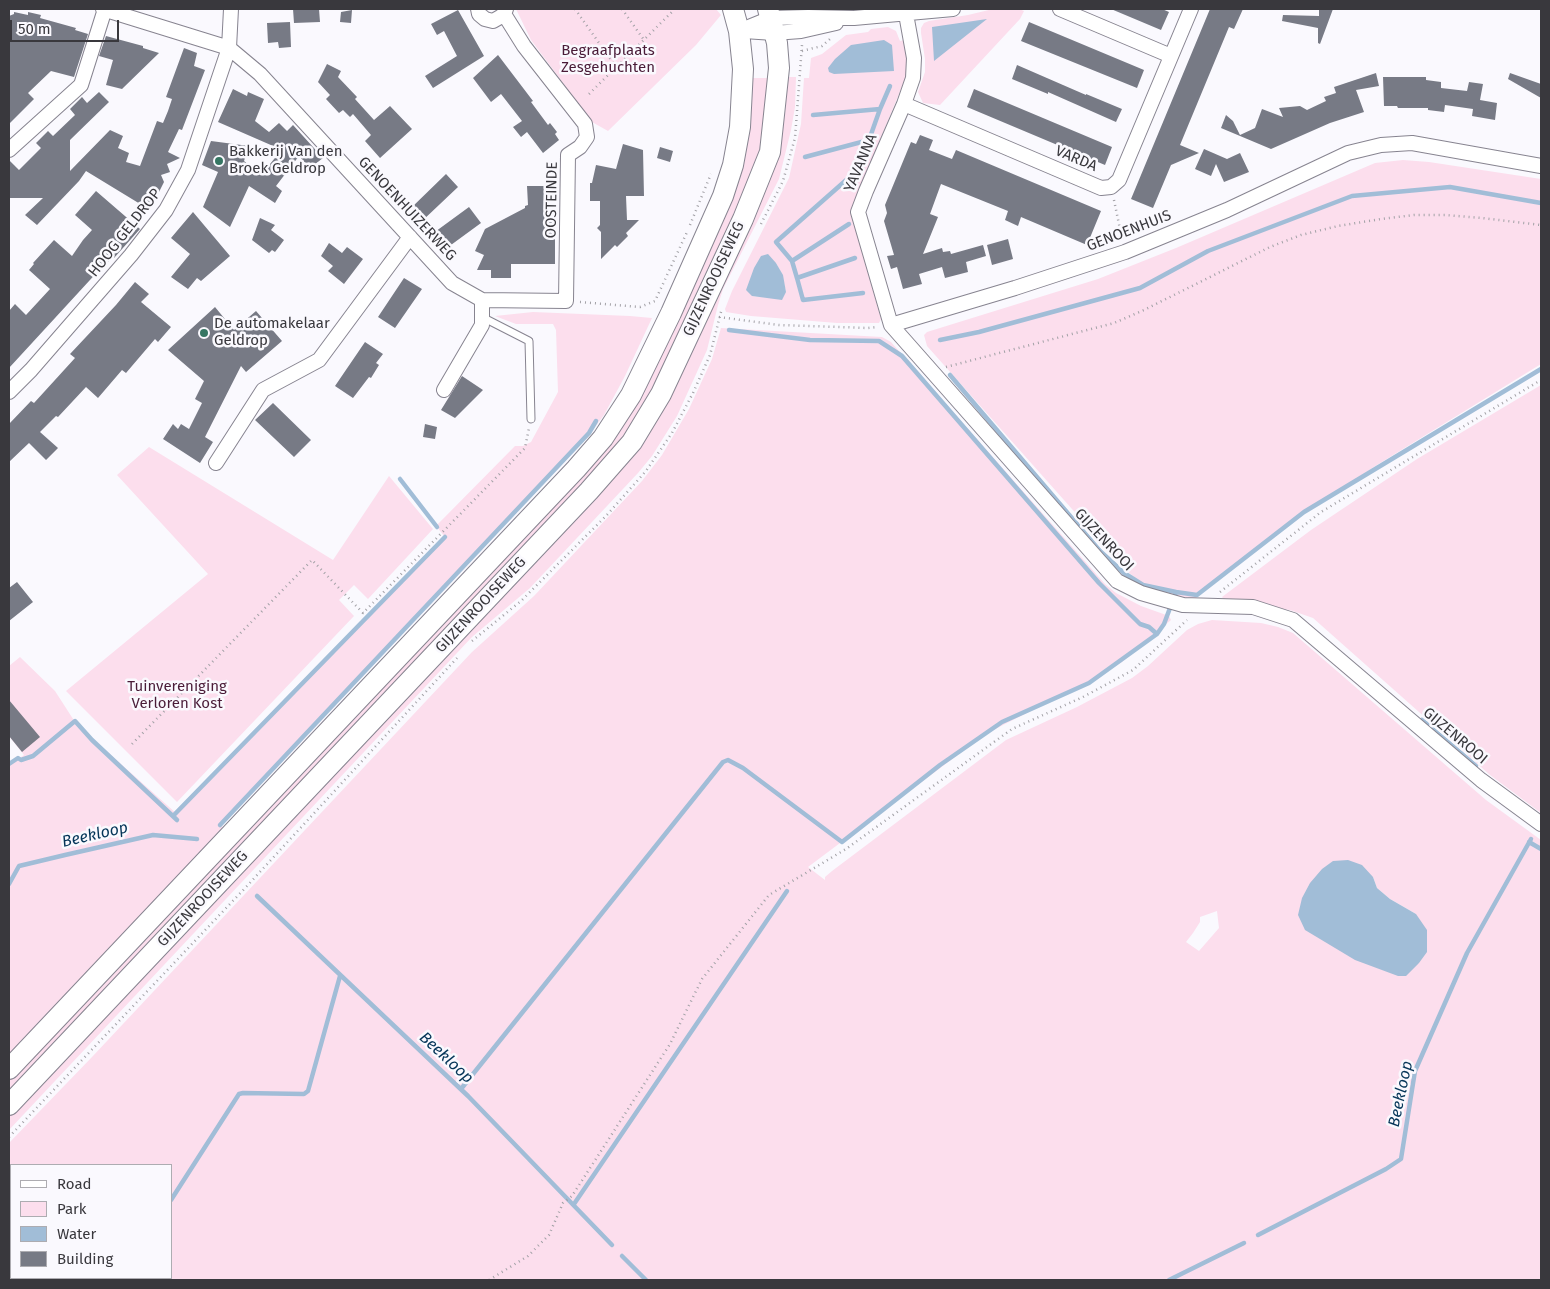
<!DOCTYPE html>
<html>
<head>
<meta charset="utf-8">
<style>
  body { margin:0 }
  #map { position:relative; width:1550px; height:1289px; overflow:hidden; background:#faf9fe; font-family:"Fira Sans",sans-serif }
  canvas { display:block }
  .frame { position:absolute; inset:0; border:10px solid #39383d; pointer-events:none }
  .legend { position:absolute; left:10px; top:1164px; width:162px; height:115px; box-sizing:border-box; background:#faf9fe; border:1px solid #adacb1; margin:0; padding:6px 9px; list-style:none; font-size:15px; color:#39383d }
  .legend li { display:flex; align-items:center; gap:10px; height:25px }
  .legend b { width:25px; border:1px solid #adacb1 }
  .scale { position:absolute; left:10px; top:20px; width:109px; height:22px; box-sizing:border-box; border:2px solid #39383d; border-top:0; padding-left:6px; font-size:15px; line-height:18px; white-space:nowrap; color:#39383d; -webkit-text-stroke:4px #faf9fe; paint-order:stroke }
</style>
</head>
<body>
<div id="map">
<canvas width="1550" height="1289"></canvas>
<div class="frame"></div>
<ul class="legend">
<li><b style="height:6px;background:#fff"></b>Road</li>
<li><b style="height:14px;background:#fcdeed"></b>Park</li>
<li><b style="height:14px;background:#a1bdd7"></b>Water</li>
<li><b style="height:14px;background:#777a85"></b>Building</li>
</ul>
<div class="scale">50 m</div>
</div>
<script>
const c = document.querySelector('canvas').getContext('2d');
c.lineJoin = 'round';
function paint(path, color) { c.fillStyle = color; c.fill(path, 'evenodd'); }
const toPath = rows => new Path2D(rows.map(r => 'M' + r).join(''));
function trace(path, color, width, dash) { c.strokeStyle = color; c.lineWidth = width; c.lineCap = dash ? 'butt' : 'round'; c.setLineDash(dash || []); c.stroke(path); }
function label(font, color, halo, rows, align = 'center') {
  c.font = font + ' "Fira Sans",sans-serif'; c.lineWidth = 5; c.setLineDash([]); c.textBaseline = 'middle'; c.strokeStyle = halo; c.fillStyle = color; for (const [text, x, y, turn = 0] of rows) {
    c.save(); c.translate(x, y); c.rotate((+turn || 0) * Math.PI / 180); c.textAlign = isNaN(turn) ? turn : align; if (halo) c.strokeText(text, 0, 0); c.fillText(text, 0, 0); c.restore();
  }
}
const green = toPath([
  [516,9,716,9,721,15,696,45,608,131,592,122,531,40],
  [993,9,1019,9,1024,11,1020,19,940,105,923,103,918,92,925,72,925,59,921,33,921,28,924,23,929,21,968,15],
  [888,27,896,31,900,41,905,40,908,68,906,77,857,195,853,214,858,238,881,319,879,323,837,323,751,316,726,312,725,309,732,291,789,178,801,124,804,78,809,78,811,58,822,54,846,35,868,32,871,29],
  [776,263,782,274,786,292,764,297,752,296,754,268],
  [788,77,796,77,795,107,791,130,779,179,723,289,718,305,707,350,677,416,652,456,638,473,530,588,472,637,9,1130,9,1113,625,459,779,149,785,114],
  [747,78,771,78,760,160,633,433,9,1099,9,1076,578,473,720,220],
  [1403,160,1429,162,1541,179,1541,364,1377,465,1304,513,1194,599,1169,594,1139,581,1128,572,927,346,924,335,927,332,1098,279,1176,248,1375,163],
  [533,312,630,316,652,318,625,376,604,415,589,435,298,745,224,819,221,832,9,1059,9,765,24,755,9,736,9,666,20,657,55,691,75,722,84,731,177,814,445,537,436,526,515,446,523,446,531,442,558,392,556,330,553,324,516,324,495,316],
  [721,328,882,337,891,342,1105,584,1116,593,1141,606,1169,616,1171,620,1122,662,1095,679,1003,725,983,736,808,867,825,880,825,877,832,871,1006,740,1077,707,1132,678,1148,666,1187,630,1198,624,1212,620,1261,623,1278,627,1293,633,1486,800,1541,840,1541,1280,9,1280,9,1143,92,1057,472,652,534,596,642,481,662,455,689,409,712,359],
  [1373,877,1377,888,1390,899,1416,914,1298,915],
  [1217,911,1219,928,1199,951,1186,942,1193,933,1200,922,1200,917],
  [11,1165,171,1165,171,1278,11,1278],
  [1541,385,1541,813,1490,775,1313,618,1290,610,1225,601,1222,597,1311,530,1417,459],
  [149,447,333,560,389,476,433,529,368,599,354,585,339,600,354,616,177,802,66,691,208,574,117,475]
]);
const water = toPath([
  [987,19,934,61,932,27],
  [884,40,892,45,894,71,834,74,829,72,828,68,835,59,851,45],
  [768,254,776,263,783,275,786,292,782,300,752,296,746,290,754,268,761,256],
  [1348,860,1362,865,1373,877,1377,888,1390,899,1416,914,1427,930,1427,952,1419,963,1406,976,1398,976,1355,960,1305,930,1298,915,1302,898,1310,883,1322,869,1333,861]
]);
const stream = toPath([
  [813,115,880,109,890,86],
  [805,157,869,140,880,109],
  [849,224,792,261,776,242,861,167,869,140],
  [792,261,797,278,855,258],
  [797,278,803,300,863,293],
  [729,330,810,340,879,341,902,356,1099,583,1140,624,1149,627,1157,634],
  [940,340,979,332,1140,288,1208,251,1352,196,1450,187,1541,203],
  [400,479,437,527],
  [1176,592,1197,595,1304,512,1541,369],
  [1422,720,1476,766],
  [9,764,18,758,21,760,33,756,75,721,92,740,177,820],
  [173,816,445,537],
  [220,825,589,433,596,421],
  [1529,842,1541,849],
  [9,884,19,866,65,855,153,835,197,839],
  [257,896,468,1096,612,1245],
  [461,1089,723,762,728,760,743,768,842,842,940,765,1002,722,1089,683,1157,634,1164,624,1176,592,1143,585,1124,573,1100,551,950,375],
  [171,1200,239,1094,243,1093,304,1094,308,1091,340,976],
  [574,1204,787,891],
  [1258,1235,1386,1169,1401,1159,1415,1071,1467,953,1531,839],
  [622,1256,646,1280],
  [120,1280,121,1278],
  [1169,1280,1244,1243]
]);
const building = toPath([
  [293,9,319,9,320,22,294,23],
  [1111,9,1162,9,1169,12,1161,30],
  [1210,9,1243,9,1234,29,1229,27,1180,145,1199,153,1171,165,1153,208,1131,199],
  [1319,9,1333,9,1320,44,1318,43,1318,28,1282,21,1283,15,1319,16],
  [352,10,351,23,340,22,341,12],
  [458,10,484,56,433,88,425,76,457,56,444,31,437,35,431,24],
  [14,12,28,15,28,12,41,15,40,18,76,28,75,30,88,34,74,77,51,71,28,93,34,99,9,124,9,16,14,14],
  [290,22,291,47,279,48,278,42,268,43,267,23],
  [1029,22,1144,70,1137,88,1021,41],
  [106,36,143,46,143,48,159,53,122,89,106,85,113,60,99,56],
  [184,48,197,53,194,66,205,70,182,130,179,129,168,152,180,158,167,164,170,172,161,175,164,182,150,210,86,171,79,181,37,225,25,215,43,198,9,198,9,160,19,170,41,148,36,143,48,131,53,136,75,115,70,109,82,97,87,103,99,92,109,102,70,140,70,171,110,130,123,136,118,148,129,153,126,162,140,166,157,121,163,123,168,111,172,99,166,97],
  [498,55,533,101,531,102,548,125,550,123,557,132,555,134,559,140,543,153,527,132,521,137,513,127,522,121,501,94,491,102,473,78],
  [327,64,341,71,338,77,357,97,355,99,374,120,390,106,412,129,380,158,365,141,371,135,353,114,350,117,343,110,339,113,326,99,330,95,318,82],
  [1017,65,1086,95,1086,94,1122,109,1116,122,1048,92,1048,94,1012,79],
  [1376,73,1379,86,1356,90,1364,112,1330,123,1271,149,1221,128,1226,115,1233,121,1240,135,1255,128,1262,109,1283,117,1279,108,1300,106,1307,110,1326,101,1324,97,1336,93,1334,87],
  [1510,73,1541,84,1541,98,1508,79],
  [1383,77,1426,77,1426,80,1441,82,1441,88,1467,91,1469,82,1483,84,1480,100,1497,103,1495,120,1472,116,1473,109,1445,105,1444,112,1428,110,1428,108,1398,108,1397,106,1384,106],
  [233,89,247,96,248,92,264,99,255,121,269,132,279,123,287,131,293,125,323,158,310,168,299,156,276,186,282,191,275,203,249,186,230,227,203,207,218,172,202,165,211,141,249,146,244,161,261,175,279,153,280,149,218,122],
  [974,89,1112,147,1105,165,967,107],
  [920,135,933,140,929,150,952,159,956,150,1101,211,1087,245,1021,217,1018,226,1005,220,1008,211,941,184,930,214,938,217,923,254,942,248,943,252,950,251,951,254,983,245,986,256,966,262,968,272,945,278,942,267,919,274,922,284,903,289,897,267,891,269,887,256,894,255,884,221,887,213,885,205,911,142,916,144],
  [623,144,643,150,644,196,626,196,627,220,639,220,626,233,628,236,617,247,615,245,601,259,601,232,597,228,600,225,600,201,590,201,590,183,592,183,596,165,616,169],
  [660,147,673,151,670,162,657,158],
  [1204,149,1227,159,1240,153,1249,172,1224,182,1216,164,1211,176,1195,169],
  [446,174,458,187,421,222,409,210],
  [527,186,548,186,548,221,552,220,552,228,555,228,555,264,511,264,511,278,491,278,491,270,477,270,484,255,475,251,485,229,525,208,525,206,528,205],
  [96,191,140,229,114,258,113,257,103,267,101,268,9,368,9,311,15,304,26,315,50,289,29,270,34,264,33,263,54,240,72,256,83,240,92,230,75,215],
  [469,207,481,223,440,253,428,237],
  [193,212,230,256,201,281,197,278,188,289,171,277,190,254,171,238],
  [260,218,275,225,271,230,284,240,275,252,272,250,269,253,252,240],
  [1008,239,1013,259,992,265,987,245],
  [329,243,342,253,347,247,363,259,344,284,328,271,333,266,321,256],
  [404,278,422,289,395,328,378,317],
  [135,282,149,294,141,302,171,327,158,342,155,339,126,373,122,370,98,398,86,387,58,417,56,416,40,432,58,448,46,460,29,443,9,462,9,424,31,401,34,403,75,358,70,354,116,305],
  [215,307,234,330,256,311,282,341,246,372,241,366,205,437,213,442,200,463,163,439,173,424,178,429,181,424,189,429,202,403,195,399,204,381,168,350],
  [365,342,383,354,376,363,379,365,371,378,369,377,353,398,335,386],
  [462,376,483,390,455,418,441,410],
  [273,403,311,440,294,457,255,420],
  [425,424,437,427,435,439,423,437],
  [17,582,33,602,9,621,9,588],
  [9,700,40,737,22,752,9,736]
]);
const path = toPath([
  [575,9,616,67],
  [622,9,644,40],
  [802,51,822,46,830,39],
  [589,94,673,11,672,9],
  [1114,200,1122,239],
  [761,224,783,181,795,138,802,45],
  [690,225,711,174],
  [580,302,640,307,655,301,688,230],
  [719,317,779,325,868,328,877,327],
  [946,367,1114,323,1144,310,1270,247,1301,235,1338,226,1381,219,1414,215,1445,215,1482,218,1541,225],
  [1220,592,1321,512,1541,380],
  [472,641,521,601,606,516,646,471,672,433,693,393,710,355,722,308],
  [132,744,312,560,363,613,525,448,529,428],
  [9,1137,247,886,457,658],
  [489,1280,528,1256,549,1235,563,1203,572,1196,670,1044,702,979,769,895,846,849,1012,729,1083,697,1133,670,1187,620]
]);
const lane = toPath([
  [482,317,529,341,531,419]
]);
const street = toPath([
  [103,9,229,48,260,74,452,283,482,300,566,301,568,155,580,147,587,137,585,124,524,46,504,14],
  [478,9,479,14,485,19,493,21,500,17,504,14,506,9],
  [1060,9,1171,56],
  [906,14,914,58,913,78,904,104,866,191,858,212,891,325,1117,581,1141,593,1183,605,1253,607,1293,620,1481,780,1541,824],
  [739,31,771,18,808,17,854,18,953,9],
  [744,31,774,33,801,31,836,23],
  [904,104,1101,188,1111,187,1119,180,1191,9],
  [9,150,81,85,105,9],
  [891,325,1015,288,1125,252,1227,210,1348,153,1381,145,1412,143,1541,166],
  [444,390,482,325,482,300],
  [9,392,31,370,131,255,166,210,188,170,229,48,231,9],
  [216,463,263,390,319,360,410,237]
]);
const secondary = toPath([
  [9,1069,576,469,603,438,631,395,671,313,723,196,733,165,740,127,743,69,739,31,733,9],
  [9,1105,589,491,632,442,661,394,743,219,770,152,779,68,777,43,768,9]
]);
const markers = [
  [219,161,5,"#367663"],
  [204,333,5,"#367663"]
];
const parkNames = [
  ["Begraafplaats",608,51],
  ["Zesgehuchten",608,68],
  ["Tuinvereniging",177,687],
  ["Verloren Kost",177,704]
];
const poiNames = [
  ["Bakkerij Van den",229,152],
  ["Broek Geldrop",229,169],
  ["De automakelaar",214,324],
  ["Geldrop",214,341]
];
const streetNames = [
  ["VARDA",1076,159,23],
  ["YAVANNA",861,163,-67],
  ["OOSTEINDE",552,200,-89],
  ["GENOENHUIZERWEG",407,209,47],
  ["GENOENHUIS",1129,231,-21],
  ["HOOG GELDROP",125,233,-52],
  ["GIJZENROOISEWEG",714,279,-65],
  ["GIJZENROOI",1104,540,47],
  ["GIJZENROOISEWEG",481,605,-47],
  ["GIJZENROOI",1455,736,40],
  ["GIJZENROOISEWEG",203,899,-47]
];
const waterNames = [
  ["Beekloop",95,835,-13],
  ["Beekloop",446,1058,43],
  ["Beekloop",1401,1094,-78]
];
paint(green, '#fcdeed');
paint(water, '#a1bdd7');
trace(stream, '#a1bdd7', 4.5);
paint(building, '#777a85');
trace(lane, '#878490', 9);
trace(street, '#878490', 16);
trace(secondary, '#878490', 22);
trace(path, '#a2a1a6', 2.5, [1, 4]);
trace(lane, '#fff', 7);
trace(street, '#fff', 14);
trace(secondary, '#fff', 20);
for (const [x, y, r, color] of markers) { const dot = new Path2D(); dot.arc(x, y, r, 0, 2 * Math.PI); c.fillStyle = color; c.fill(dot); trace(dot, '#faf9fe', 2); }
label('15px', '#4a1c38', '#faf9fe', parkNames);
label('15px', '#39383d', '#faf9fe', poiNames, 'left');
label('15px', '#39383d', '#faf9fe', streetNames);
label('italic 16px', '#053558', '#faf9fe', waterNames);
</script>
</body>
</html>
